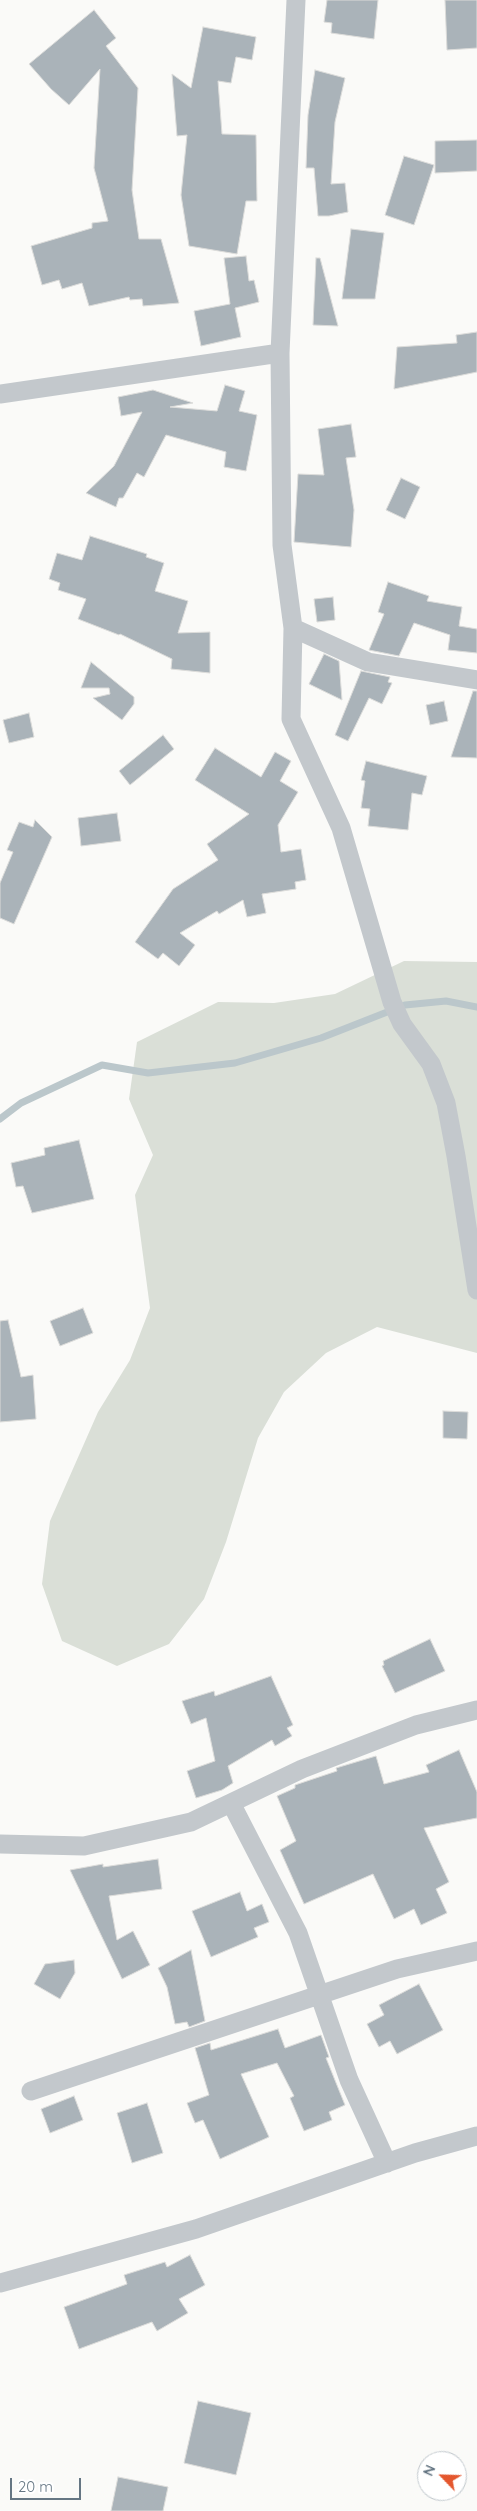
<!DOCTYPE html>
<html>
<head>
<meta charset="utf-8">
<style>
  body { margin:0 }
  #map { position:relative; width:477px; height:2511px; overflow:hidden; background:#fafaf8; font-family:Quicksand,sans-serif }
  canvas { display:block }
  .north { position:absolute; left:417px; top:2451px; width:50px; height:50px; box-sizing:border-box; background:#fff; border:1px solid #c1c8cd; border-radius:50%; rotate:294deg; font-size:14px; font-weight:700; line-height:20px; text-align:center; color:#657683 }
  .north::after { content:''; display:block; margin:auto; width:18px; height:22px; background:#e4572e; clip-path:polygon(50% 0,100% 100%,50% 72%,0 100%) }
  .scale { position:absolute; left:10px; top:2478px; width:71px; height:22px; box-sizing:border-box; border:2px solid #657683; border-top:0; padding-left:6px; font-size:15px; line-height:18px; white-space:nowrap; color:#657683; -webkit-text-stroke:4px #fff; paint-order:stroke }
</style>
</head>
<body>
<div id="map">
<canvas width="477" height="2511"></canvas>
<div class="north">N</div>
<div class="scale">20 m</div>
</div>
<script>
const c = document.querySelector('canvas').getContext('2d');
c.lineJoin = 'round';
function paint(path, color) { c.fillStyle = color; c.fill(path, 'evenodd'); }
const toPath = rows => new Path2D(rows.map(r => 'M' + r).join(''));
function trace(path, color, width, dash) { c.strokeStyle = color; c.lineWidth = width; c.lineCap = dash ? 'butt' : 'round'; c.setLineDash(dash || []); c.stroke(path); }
const green = toPath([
  [404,961,477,962,477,1353,377,1327,326,1353,284,1392,258,1438,226,1542,204,1599,169,1644,117,1666,62,1641,42,1584,50,1521,98,1412,130,1360,150,1308,135,1195,153,1155,129,1099,137,1042,218,1002,274,1003,335,994]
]);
const stream = toPath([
  [0,1119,21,1103,102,1065,148,1073,235,1063,321,1038,405,1005,446,1001,477,1007]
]);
const building = toPath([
  [327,0,378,0,374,39,331,33,332,23,324,22,327,0],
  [445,0,477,0,477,48,447,50,445,0],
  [94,10,116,38,106,46,138,88,132,190,139,239,161,239,179,303,143,306,142,299,130,300,129,297,89,306,82,283,62,289,59,280,42,285,31,246,92,228,92,223,108,221,94,168,100,69,69,105,51,89,29,64,94,10],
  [203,27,256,37,252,60,236,57,231,83,218,81,222,134,256,135,257,201,246,201,237,254,189,246,181,195,187,135,177,136,172,74,191,88,203,27],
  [315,70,345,78,335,122,331,184,345,183,348,212,329,216,318,216,314,168,306,168,308,115,315,70],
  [477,140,477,171,435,173,435,141,477,140],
  [404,156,434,165,414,225,385,215,404,156],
  [351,229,384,233,375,299,342,299,351,229],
  [246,256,249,281,254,280,259,302,235,308,241,337,201,346,194,311,230,304,224,258,246,256],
  [316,258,320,258,338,326,313,325,316,258],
  [477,332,477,372,394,389,397,347,457,343,456,335,477,332],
  [225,385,245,391,239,411,257,415,246,471,224,467,226,452,166,435,144,477,137,473,123,498,119,498,116,507,86,493,114,466,142,412,121,416,118,397,153,390,193,403,170,407,217,411,225,385],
  [351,424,356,457,346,458,354,510,351,547,294,542,298,474,324,475,318,429,351,424],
  [401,478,420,487,405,519,386,510,401,478],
  [90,536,147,554,146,557,164,563,155,591,188,601,178,633,210,632,210,673,171,669,172,659,120,634,119,635,78,619,86,599,58,590,60,583,49,579,57,553,82,560,90,536],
  [388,582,429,596,427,601,462,607,459,626,477,629,477,653,448,650,450,635,414,623,399,656,369,650,384,614,378,612,388,582],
  [333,597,335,620,317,622,314,599,333,597],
  [324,654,339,661,342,700,309,684,324,654],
  [91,662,134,697,134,704,122,720,93,698,110,694,109,688,81,688,91,662],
  [361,671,390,677,388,682,392,683,382,704,369,698,348,741,335,735,361,671],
  [473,691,477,691,477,758,451,757,473,691],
  [444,701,448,721,430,725,426,705,444,701],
  [29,713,34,737,9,743,3,720,29,713],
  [163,735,174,749,130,785,119,771,163,735],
  [215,748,261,777,275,752,291,761,280,781,298,792,278,825,281,852,301,849,306,880,295,882,296,889,262,894,266,913,247,917,243,900,219,914,217,911,180,933,195,945,179,966,163,953,158,959,135,942,173,889,218,860,207,844,249,814,195,780,215,748],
  [366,761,427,776,422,795,412,793,408,830,368,826,370,809,361,808,365,781,361,780,366,761],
  [117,813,121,841,81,846,78,818,117,813],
  [35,820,52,837,14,924,0,918,0,883,13,852,7,850,19,822,33,827,35,820],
  [79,1140,94,1199,32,1213,23,1186,16,1187,11,1163,45,1155,44,1148,79,1140],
  [83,1308,93,1333,60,1346,50,1321,83,1308],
  [8,1320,21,1377,33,1375,36,1419,0,1422,0,1321,8,1320],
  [443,1411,468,1412,467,1439,443,1438,443,1411],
  [430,1639,445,1671,395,1693,382,1666,384,1665,383,1661,430,1639],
  [271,1676,293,1725,287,1728,292,1736,275,1746,272,1740,228,1766,233,1783,222,1790,196,1798,187,1771,215,1761,206,1718,191,1724,182,1701,214,1691,215,1696,271,1676],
  [459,1750,477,1792,477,1818,424,1828,449,1882,436,1889,447,1913,421,1925,414,1909,394,1919,373,1874,304,1904,280,1850,296,1841,277,1796,295,1788,295,1785,337,1771,336,1768,376,1756,384,1784,429,1772,426,1765,459,1750],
  [158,1859,162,1889,109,1896,117,1940,133,1931,150,1965,122,1979,70,1870,103,1864,103,1867,158,1859],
  [240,1892,247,1911,262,1904,269,1922,254,1928,258,1937,211,1957,192,1911,240,1892],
  [191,1950,205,2021,189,2027,187,2022,175,2024,167,1987,158,1968,191,1950],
  [74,1960,75,1973,60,1999,34,1984,45,1964,74,1960],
  [419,1984,443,2030,397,2054,390,2041,379,2047,367,2024,384,2015,379,2005,419,1984],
  [278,2029,285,2048,321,2035,329,2057,326,2058,345,2105,329,2112,332,2120,304,2131,290,2098,294,2096,277,2063,241,2074,269,2137,220,2159,203,2120,195,2123,187,2103,209,2095,195,2048,210,2043,211,2050,278,2029],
  [74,2096,83,2120,50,2133,41,2109,74,2096],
  [147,2103,163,2153,132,2163,117,2113,147,2103],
  [190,2255,205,2285,179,2299,188,2313,157,2331,152,2322,79,2349,64,2307,127,2284,124,2275,165,2262,167,2267,190,2255],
  [198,2401,251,2413,236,2475,184,2463,198,2401],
  [118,2477,168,2487,163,2511,111,2511,118,2477]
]);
const street = toPath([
  [296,0,280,353,282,545,293,628,291,719,341,828,392,1002,402,1024,431,1064,446,1103,456,1156,477,1290],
  [0,394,280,353],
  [293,628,368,662,477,680],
  [231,1803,298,1933,349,2080,387,2163],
  [0,1844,84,1846,191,1822,302,1769,416,1725,477,1710],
  [31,2091,397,1969,477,1951],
  [0,2283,196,2229,415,2153,477,2136]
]);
paint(green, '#dadfd7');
trace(stream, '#bbc7cb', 7);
paint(building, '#aab3b9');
trace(building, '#dcdcda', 1);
trace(street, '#c3c8cc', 19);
</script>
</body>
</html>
